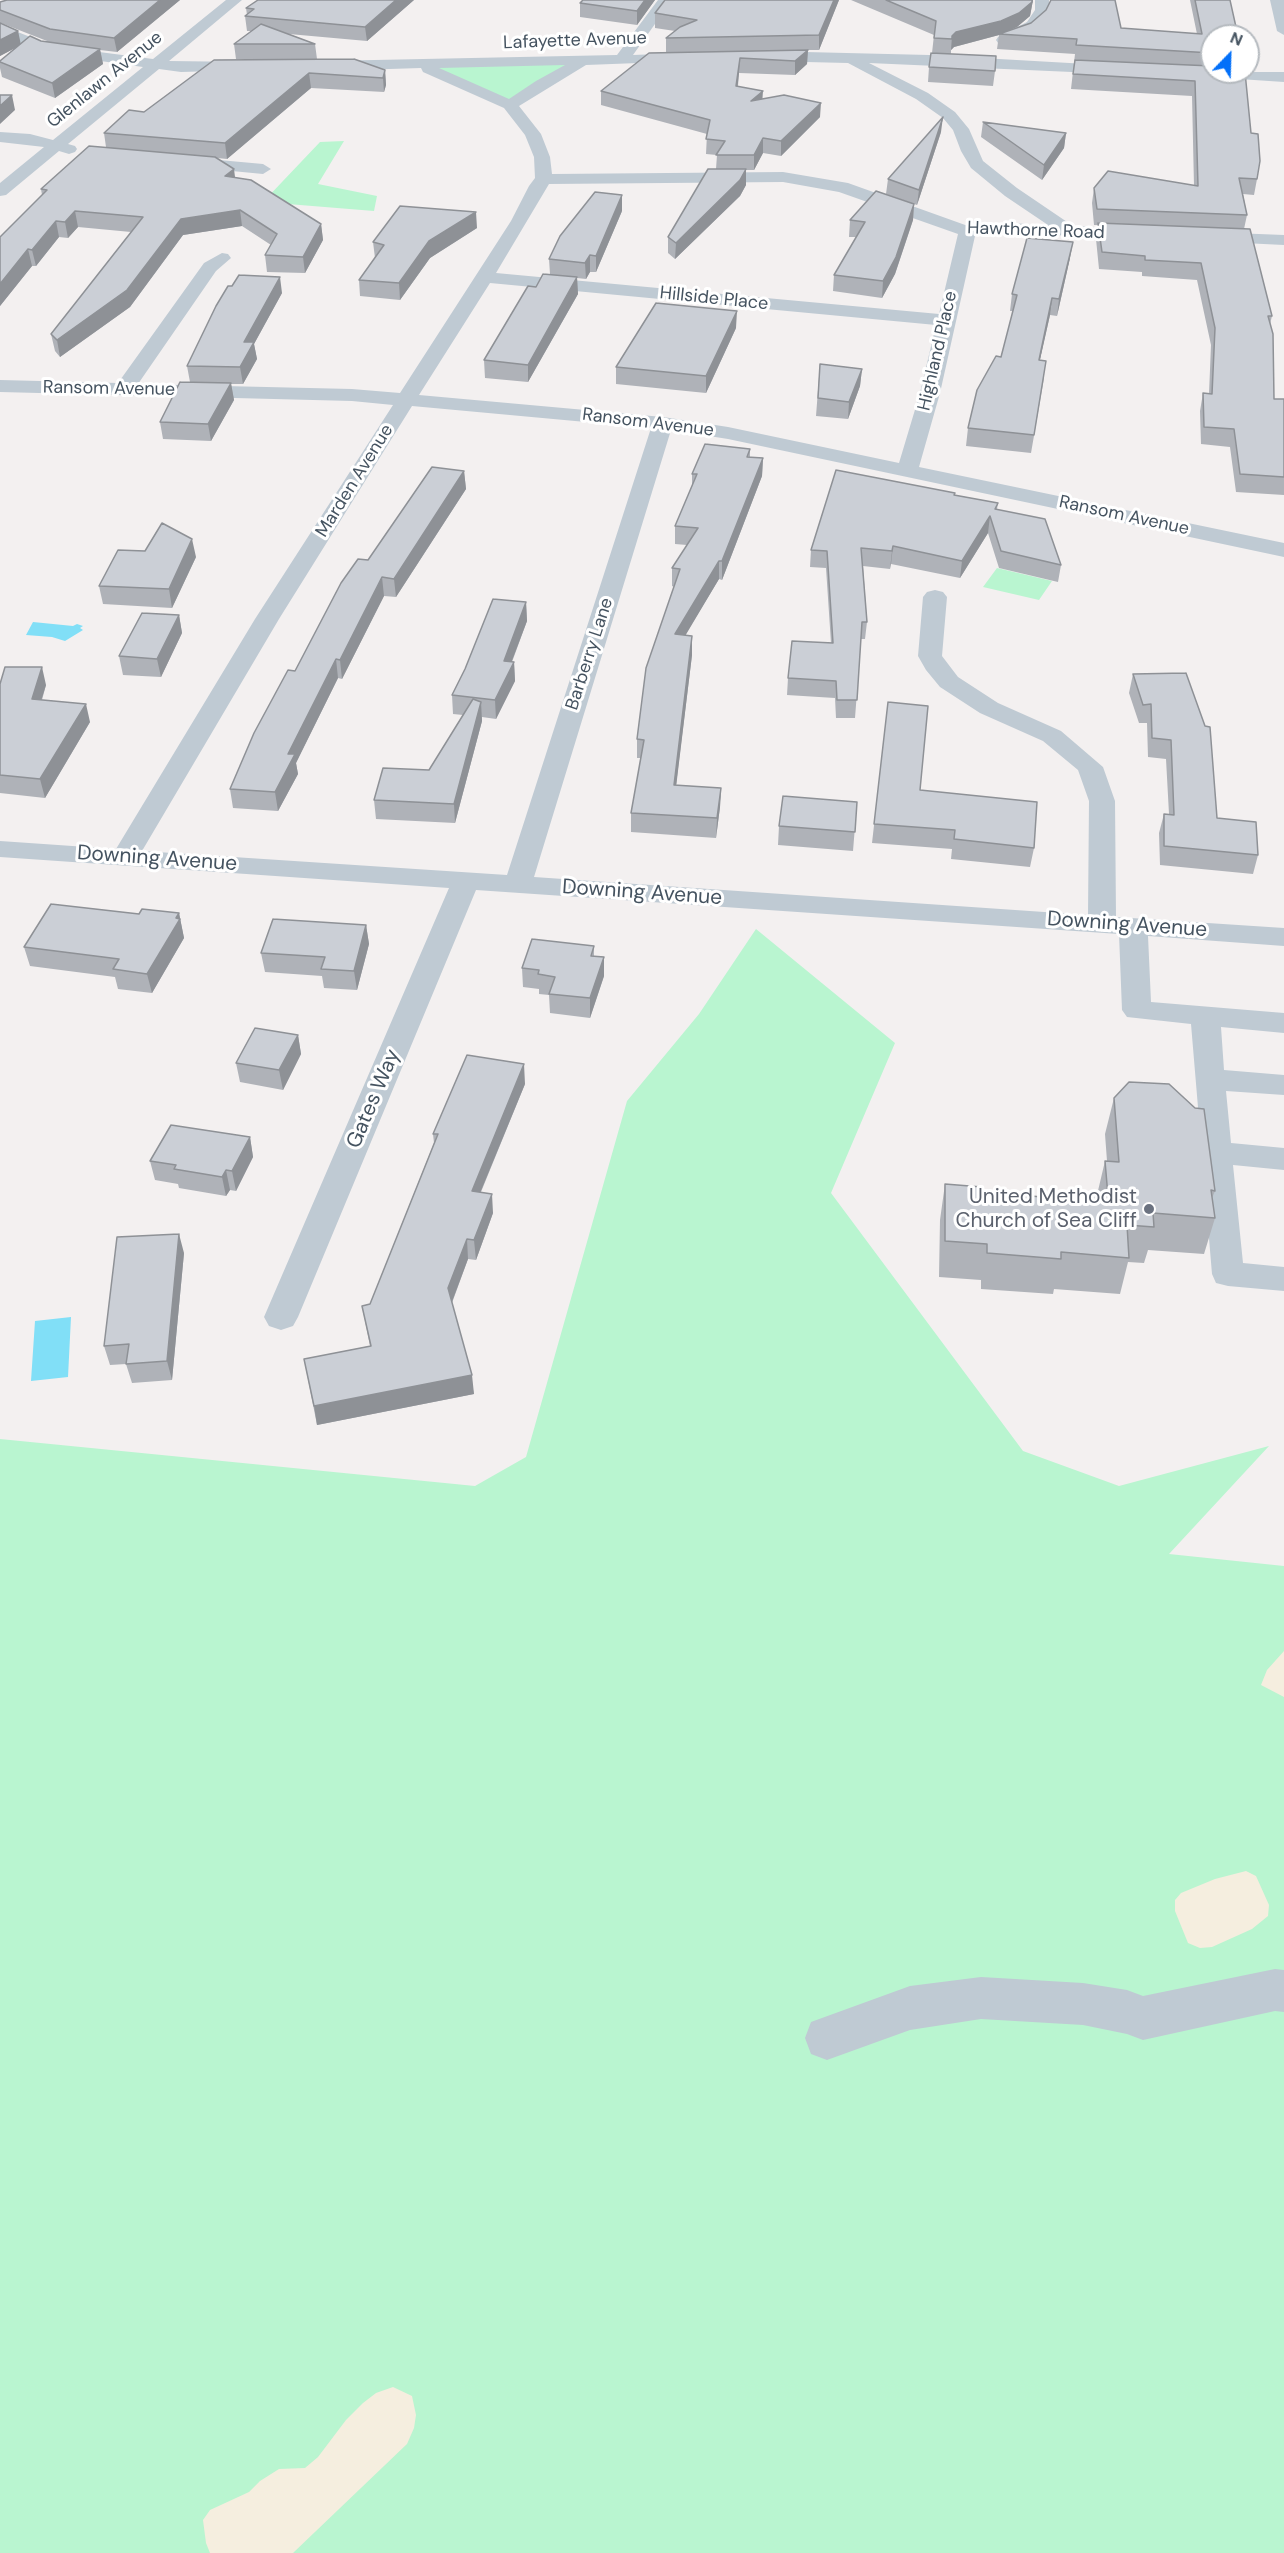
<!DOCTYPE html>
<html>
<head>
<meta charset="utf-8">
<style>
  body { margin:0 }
  #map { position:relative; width:1284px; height:2553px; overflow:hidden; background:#f3f0f0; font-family:"DM Sans",sans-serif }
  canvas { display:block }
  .north { position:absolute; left:1200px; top:24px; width:60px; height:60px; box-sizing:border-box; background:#fff; border:2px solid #b5babf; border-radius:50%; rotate:23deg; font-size:16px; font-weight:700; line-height:24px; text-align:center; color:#455360 }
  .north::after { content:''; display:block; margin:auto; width:21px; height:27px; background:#0370f9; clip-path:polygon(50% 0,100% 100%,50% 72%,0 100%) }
</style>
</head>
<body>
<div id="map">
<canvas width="1284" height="2553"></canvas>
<div class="north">N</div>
</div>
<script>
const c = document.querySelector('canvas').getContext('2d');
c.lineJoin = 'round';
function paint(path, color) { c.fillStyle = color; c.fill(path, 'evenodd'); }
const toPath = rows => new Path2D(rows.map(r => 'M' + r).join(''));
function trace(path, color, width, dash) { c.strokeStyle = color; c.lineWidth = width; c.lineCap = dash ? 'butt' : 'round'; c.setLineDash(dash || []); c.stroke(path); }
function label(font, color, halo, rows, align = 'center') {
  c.font = font + ' "DM Sans",sans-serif'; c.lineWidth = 6; c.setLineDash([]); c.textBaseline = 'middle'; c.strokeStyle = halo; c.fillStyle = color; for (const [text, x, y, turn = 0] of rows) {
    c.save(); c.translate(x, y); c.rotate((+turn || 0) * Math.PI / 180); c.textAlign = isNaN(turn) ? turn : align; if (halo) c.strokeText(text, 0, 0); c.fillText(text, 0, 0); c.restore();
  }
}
const green = toPath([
  [585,61,510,105,421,66],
  [344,141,318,184,377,196,374,211,263,202,320,142],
  [997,568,1052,581,1039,600,983,587],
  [756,929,895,1043,831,1193,1023,1451,1119,1486,1269,1446,1169,1554,1284,1566,1284,2553,0,2553,0,1439,475,1486,526,1457,627,1101,699,1014]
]);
const sand = toPath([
  [1284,1651,1284,1697,1261,1685,1267,1670],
  [1246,1871,1256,1876,1269,1905,1268,1916,1252,1929,1212,1947,1200,1948,1188,1943,1175,1911,1175,1900,1181,1893,1215,1879],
  [393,2387,412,2396,416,2415,414,2428,407,2444,293,2553,210,2553,206,2543,203,2520,210,2510,249,2492,260,2481,279,2469,305,2468,318,2457,346,2420,363,2403,376,2393]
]);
const water = toPath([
  [33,622,73,626,77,624,83,626,80,628,83,630,65,641,52,637,26,635],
  [71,1317,68,1377,31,1381,35,1321]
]);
const minor = toPath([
  [226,0,242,0,169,61,248,62,253,64,256,67,253,70,181,72,159,69,68,144,75,146,77,149,75,152,69,154,59,151,6,195,0,196,0,183,44,147,0,142,0,132,30,134,53,140,143,67,44,53,0,34,0,25,53,46,153,59,226,0],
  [658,0,672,0,633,55,686,53,691,55,694,58,691,61,586,65,519,106,541,134,550,157,552,174,783,172,848,183,968,226,1008,223,1048,225,1005,196,971,168,961,151,953,130,943,118,916,99,848,63,764,61,756,56,764,51,929,55,1122,66,1125,69,1122,72,1117,74,869,63,928,93,955,112,969,129,983,161,1017,188,1073,226,1141,229,1147,230,1150,234,1147,238,1141,239,1008,233,975,236,940,393,919,467,1284,543,1284,557,728,439,671,430,534,877,1088,915,1089,801,1078,770,1043,741,980,713,940,687,926,670,918,656,923,597,927,592,935,590,943,592,947,597,942,656,958,677,998,703,1061,731,1103,767,1115,801,1116,917,1284,928,1284,946,1148,936,1151,1002,1284,1013,1284,1033,1221,1027,1224,1070,1284,1075,1284,1095,1226,1091,1231,1143,1284,1148,1284,1170,1233,1165,1243,1263,1284,1267,1284,1291,1228,1286,1216,1283,1212,1274,1191,1024,1127,1017,1122,1010,1119,934,476,890,298,1317,293,1326,281,1330,269,1326,264,1317,449,888,0,857,0,841,116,849,255,619,393,405,352,401,0,392,0,380,118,383,204,263,222,253,228,254,231,258,216,271,138,384,352,389,400,393,511,221,529,186,535,178,534,157,525,135,504,108,423,72,421,68,326,71,318,66,326,61,617,55,658,0],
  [565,65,536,81,509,99,439,68,565,65],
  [783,182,839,192,958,234,939,314,496,273,549,184,783,182],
  [490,283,936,325,920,393,899,463,728,427,663,417,419,395,490,283],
  [412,406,651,428,507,875,142,851,279,619,412,406],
  [1035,0,1049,0,1049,10,1037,28,1008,43,998,43,996,40,998,37,1027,22,1035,10,1035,0],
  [1270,0,1284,0,1284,35,1277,31,1270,0],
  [1199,68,1212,69,1212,72,1284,72,1284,82,1194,76,1191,73,1194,70,1199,68],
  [186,157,263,164,271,169,263,174,180,166,178,162,186,157],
  [1208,232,1284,235,1284,245,1202,241,1199,237,1202,233,1208,232],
  [1275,1969,1284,1970,1284,2012,1275,2011,1143,2040,1127,2034,1083,2025,981,2019,910,2030,827,2060,811,2054,805,2038,811,2022,910,1986,981,1977,1083,1983,1127,1990,1143,1996,1275,1969]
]);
const wall = toPath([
  [180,0,117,52,100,50,103,64,55,98,2,77,0,68,0,61,15,48,0,56,0,2],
  [0,23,1,23,47,41,41,41,20,44,18,31],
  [414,0,367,41,289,34,315,44,317,59,236,59,234,44,251,31,247,31,245,16,247,15,246,8],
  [583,0,655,0,637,25,580,17,580,3],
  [665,0,839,0,819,50,808,50,807,64,795,75,739,73,738,86,762,99,820,117,781,156,763,153,754,170,746,170,746,185,740,196,675,259,668,253,668,237,716,169,717,155,706,154,707,134,601,105,601,91,666,52,666,38,675,31,655,28,655,13],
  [851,0,1033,0,1030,16,1017,27,1006,32,1121,28,1197,34,1190,0,1230,0,1212,36,1212,72,1251,133,1257,179,1254,195,1243,194,1247,215,1244,229,1272,316,1270,324,1274,399,1284,399,1284,495,1236,492,1230,447,1201,444,1200,411,1203,393,1209,394,1211,345,1197,280,1142,276,1142,272,1099,269,1096,239,1098,225,1094,225,1092,203,1094,188,1194,186,1192,96,1071,89,1075,54,997,49,999,35,954,47,951,50,951,54,932,53,934,35],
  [214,60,385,70,386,85,384,92,311,88,227,159,217,158,235,177,321,224,323,240,305,273,267,272,265,255,271,245,242,226,183,235,130,307,60,357,55,351,51,334,131,232,78,227,68,238,59,237,36,266,32,266,0,306,0,237,42,195,41,189,106,147,104,133,144,112],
  [929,67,995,71,993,86,928,82],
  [983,122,1066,133,1064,148,1042,180,981,137],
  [941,132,917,205,886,194,888,179],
  [914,204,913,220,895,274,882,298,833,291,834,275,856,237,849,237,850,220],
  [622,211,596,272,590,272,586,279,577,278,578,294,528,382,485,378,484,360,536,287,550,274,549,259],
  [477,228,430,258,400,300,360,296,359,280,375,258,373,242],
  [1070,258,1057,316,1050,315,1040,360,1044,378,1031,453,966,446,968,428,1001,357,1013,311,1010,311,1012,294],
  [232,286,282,293,254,344,257,359,243,384,231,384,234,400,211,441,163,439,160,422,190,382,187,366],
  [736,328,706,393,616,384,616,367],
  [820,364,862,369,860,386,848,419,816,416],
  [750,449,750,457,763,458,762,476,722,580,719,579,685,635,692,636,692,655,676,785,721,788,720,807,716,838,631,832,631,813,641,758,637,758,637,739,674,587,672,586,672,568,687,545,675,544,675,526,692,487,692,474],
  [464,471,466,489,396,597,384,596,342,679,338,678,296,763,298,774,278,811,233,808,230,789,295,671,368,560],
  [955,493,955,495,998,503,997,509,1061,565,1058,582,999,568,988,533,960,578,891,564,890,569,863,566,867,622,865,639,861,639,855,718,836,718,835,698,787,695,788,678,831,643,826,568,810,567,811,550],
  [196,557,172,608,103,604,99,586],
  [526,602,527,621,512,662,514,662,515,681,496,719,482,717,482,721,455,823,376,819,374,800,429,770,463,715,453,714,452,695],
  [179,615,182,633,161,677,123,675,119,656],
  [1133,674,1217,818,1258,855,1253,874,1160,865,1159,833,1164,814,1169,814,1166,759,1148,757,1147,723,1139,723,1129,693],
  [0,684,46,685,42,700,90,722,45,798,0,793],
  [888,702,920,790,1034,848,1030,867,951,859,952,849,872,843],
  [857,802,853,851,778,845,779,826],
  [179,913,184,938,152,993,118,989,115,977,30,966,24,947,139,914],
  [366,925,369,944,357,990,324,988,322,976,265,972,261,953],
  [594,946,594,956,604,957,604,976,590,1018,550,1013,549,995,539,994,539,989,523,987,522,968],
  [298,1035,301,1054,283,1090,240,1082,236,1063],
  [525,1084,481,1192,493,1213,476,1260,468,1259,452,1303,474,1394,317,1425,304,1359,370,1346,362,1306,370,1304,434,1143,433,1134],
  [1114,1098,1215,1191,1212,1198,1215,1218,1204,1254,1148,1250,1144,1263,1128,1262,1120,1294,1054,1289,1053,1294,981,1289,981,1280,939,1277,940,1220,945,1184,982,1192,1054,1198,1055,1192,1097,1195,1105,1161,1107,1161,1105,1134],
  [250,1137,253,1157,236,1191,230,1190,226,1196,179,1188,178,1184,155,1180,150,1161],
  [184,1253,172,1380,132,1383,126,1364,110,1365,104,1346]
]);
const shadedWall = toPath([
  [160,0,180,0,117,52,114,38],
  [396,0,414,0,367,41,365,27],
  [645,0,655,0,637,25,637,11],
  [834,0,839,0,819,50,819,35],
  [1032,0,1033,0,1030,16,1017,27,999,35,954,47,951,50,952,36,956,32],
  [18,31,21,45,0,56,0,40],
  [100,49,103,64,55,98,52,83],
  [808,50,807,64,795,75,795,61],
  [740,58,739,73,736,100,736,86],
  [385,70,386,85,384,92,383,78],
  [309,73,311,88,227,159,225,143],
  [763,91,762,105,751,101],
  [12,95,15,110,0,124,0,106],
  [821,103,820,117,781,156,781,141],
  [943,117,941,132,917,205,919,190],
  [1066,133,1064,148,1042,180,1044,165],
  [763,138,763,153,754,170,754,155],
  [234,169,236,185,225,176],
  [746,169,746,185,740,196,675,259,676,243],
  [622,195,622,211,596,272,596,256],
  [914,204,913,220,895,274,882,298,883,281],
  [240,210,242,226,183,235,130,307,60,357,57,340,181,219],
  [75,211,78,227,68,238,65,222],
  [476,212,477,228,430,258,400,300,399,283,429,241],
  [56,221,59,237,36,266,32,250],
  [321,224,323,240,305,273,303,257],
  [1073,242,1070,258,1057,316,1059,299],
  [28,249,32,266,0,306,0,284],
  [590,255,590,272,586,279,585,263],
  [280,277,282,293,254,344,257,359,243,384,240,367,244,342],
  [577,277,578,294,528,382,528,365],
  [1052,298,1050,315,1036,377,1039,360],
  [737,311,736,328,706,393,706,376],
  [862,369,860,386,848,419,849,402],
  [231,383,234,400,211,441,208,424],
  [763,458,762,476,722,580,722,561],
  [464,471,466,489,396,597,394,579],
  [990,516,988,533,960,578,962,561],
  [192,539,196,557,172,608,169,589],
  [893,546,891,564,890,569,892,551],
  [719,561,719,579,675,653,675,634],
  [382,577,384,596,342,679,340,660],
  [526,602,527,621,505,679,504,661],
  [179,615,182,633,161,677,157,659],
  [692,636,692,655,674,804,674,785],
  [336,659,338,678,296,763,298,774,278,811,275,792,288,754],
  [514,662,515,681,496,719,495,700],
  [42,667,46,685,36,717,32,699],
  [481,702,482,721,455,823,454,804],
  [86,704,90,722,45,798,40,779],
  [721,788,720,807,716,838,717,818],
  [179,913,184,938,152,993,147,974],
  [366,925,369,944,357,990,354,971],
  [604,957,604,976,590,1018,590,998],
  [298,1035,301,1054,283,1090,279,1070],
  [524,1064,525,1084,473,1210,472,1191],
  [250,1137,253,1157,236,1191,232,1171],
  [226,1170,230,1190,226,1196,222,1177],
  [492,1194,493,1213,476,1260,474,1240],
  [179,1234,184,1253,172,1380,167,1361],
  [467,1239,468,1259,450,1307,448,1288],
  [472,1375,474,1394,317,1425,314,1406]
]);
const building = toPath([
  [7,0,160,0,114,38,50,29,0,10,0,2,7,0],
  [258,0,396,0,365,27,245,16,254,9,246,8,258,0],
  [583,0,645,0,637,11,580,3,583,0],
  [665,0,834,0,819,35,666,38,680,27,697,20,655,13,665,0],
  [886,0,1032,0,1032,2,1019,13,1001,21,956,32,952,36,952,39,934,38,936,21,886,0],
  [1051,0,1115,0,1121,28,1202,34,1195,0,1230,0,1238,36,1212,36,1212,53,1076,45,1077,39,999,34,1031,23,1046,10,1051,0],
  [0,23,18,31,0,40,0,23],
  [261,24,315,44,234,44,261,24],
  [30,36,41,41,100,49,52,83,0,62,0,61,30,36],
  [808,50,795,61,740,58,736,86,763,91,751,101,784,95,821,103,781,141,763,138,754,155,716,155,725,141,706,139,710,120,601,91,649,53,808,50],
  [931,53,996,56,995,71,929,67,931,53],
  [354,59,385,70,383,78,309,73,225,143,104,133,129,110,144,112,214,60,354,59],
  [1075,60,1212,66,1212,72,1245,72,1251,133,1258,134,1260,161,1257,179,1239,178,1247,215,1097,209,1094,188,1108,171,1198,186,1195,81,1073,74,1075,60],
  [0,95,12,95,0,106,0,95],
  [943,117,919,190,888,179,943,117],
  [983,122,1066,133,1044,165,983,122],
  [89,146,215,157,234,169,225,176,251,180,321,224,303,257,265,255,277,234,240,210,181,219,127,290,57,340,51,334,143,217,75,211,65,222,56,221,32,250,28,249,0,284,0,237,47,190,41,189,89,146],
  [708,169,746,169,740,180,676,243,668,237,708,169],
  [876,191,914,204,896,257,883,281,834,275,865,222,850,220,876,191],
  [595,192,622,195,596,256,590,255,585,263,549,259,560,236,595,192],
  [400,206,476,212,429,241,399,283,359,280,384,245,373,242,400,206],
  [1098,223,1250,229,1272,316,1268,316,1273,334,1274,399,1284,399,1284,477,1240,474,1234,429,1204,427,1203,393,1212,394,1215,328,1201,263,1145,260,1145,256,1102,252,1098,223],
  [1027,238,1073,242,1059,299,1052,298,1039,360,1046,361,1034,435,968,428,977,390,996,356,1001,357,1017,295,1012,294,1027,238],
  [543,274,577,277,528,365,484,360,528,286,536,287,543,274],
  [239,275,280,277,244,342,254,342,240,367,187,366,216,306,228,286,232,286,239,275],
  [656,303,737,311,706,376,616,367,656,303],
  [820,364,862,369,849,402,818,398,820,364],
  [180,382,231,383,208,424,160,422,180,382],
  [705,444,750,449,747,457,763,458,722,561,719,561,675,634,692,636,674,785,721,788,717,818,631,813,644,740,637,739,646,668,680,569,672,568,698,528,675,526,697,474,692,474,705,444],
  [432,467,464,471,394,579,382,577,340,660,336,659,288,754,295,754,275,792,230,789,254,733,288,670,295,671,341,583,358,559,368,560,432,467],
  [836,470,955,493,954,495,998,503,995,509,1045,519,1061,565,1001,551,990,516,962,561,893,546,892,551,861,548,867,622,862,622,857,700,837,700,836,681,788,678,792,641,833,643,827,551,811,550,836,470],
  [162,523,192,539,169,589,99,586,118,550,145,551,162,523],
  [493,599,526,602,504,661,514,662,495,700,452,695,465,669,493,599],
  [142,613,179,615,157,659,119,656,142,613],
  [5,667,42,667,32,699,86,704,40,779,0,775,0,684,5,667],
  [1186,673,1205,726,1210,727,1217,818,1256,822,1258,855,1164,846,1164,814,1174,815,1171,740,1152,738,1151,704,1143,705,1133,674,1186,673],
  [473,699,481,702,454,804,374,800,383,768,429,770,473,699],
  [888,702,928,706,920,790,1037,802,1034,848,954,839,955,830,874,824,888,702],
  [783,796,857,802,855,832,779,826,783,796],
  [51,904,139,914,142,909,179,913,176,918,180,919,147,974,113,969,119,959,24,947,51,904],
  [273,919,366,925,354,971,321,969,325,957,261,953,273,919],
  [532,939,594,946,591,956,604,957,590,998,549,994,555,977,538,974,539,970,522,968,532,939],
  [255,1028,298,1035,279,1070,236,1063,255,1028],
  [467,1055,524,1064,472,1191,492,1194,474,1240,467,1239,448,1288,472,1375,314,1406,304,1359,371,1346,362,1306,370,1304,438,1134,433,1134,467,1055],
  [1129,1082,1169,1084,1195,1108,1204,1109,1215,1191,1211,1190,1215,1218,1153,1213,1154,1227,1127,1225,1129,1258,1061,1252,1061,1259,987,1253,987,1244,945,1241,945,1184,982,1187,982,1192,1055,1198,1055,1192,1108,1196,1105,1161,1119,1162,1114,1098,1129,1082],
  [171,1125,250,1137,232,1171,226,1170,222,1177,174,1169,176,1165,150,1161,171,1125],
  [179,1234,167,1361,126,1364,129,1344,104,1346,117,1237,179,1234]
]);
const markers = [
  [1149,1209,6,"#6b7280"]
];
const farStreetnames = [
  ["Lafayette Avenue",575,41,-2],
  ["Glenlawn Avenue",105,80,-39],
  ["Hawthorne Road",1036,231,2],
  ["Hillside Place",714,299,6],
  ["Highland Place",938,351,-77],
  ["Ransom Avenue",109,389,1],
  ["Ransom Avenue",648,423,7],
  ["Marden Avenue",355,481,-58],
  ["Ransom Avenue",1124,516,12],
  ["Barberry Lane",590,654,-72]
];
const streetNames = [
  ["Downing Avenue",157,859,4],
  ["Downing Avenue",642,893,4],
  ["Downing Avenue",1127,925,4],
  ["Gates Way",374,1099,-67]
];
const worshipNames = [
  ["United Methodist",1137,1197],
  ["Church of Sea Cliff",1137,1221]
];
paint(green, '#b9f5d0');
paint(sand, '#f5eedf');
paint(water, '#81dff7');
paint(minor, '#bfcad3');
paint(wall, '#afb2b8');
paint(shadedWall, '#8e9196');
paint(building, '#cbcfd6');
trace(building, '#8e9196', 1.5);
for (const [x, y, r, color] of markers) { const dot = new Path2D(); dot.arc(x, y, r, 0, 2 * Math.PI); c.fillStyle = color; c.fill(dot); trace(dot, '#fff', 2); }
label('18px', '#455360', '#fff', farStreetnames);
label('21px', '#455360', '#fff', streetNames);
label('21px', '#5b616d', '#fff', worshipNames, 'right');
</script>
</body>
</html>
